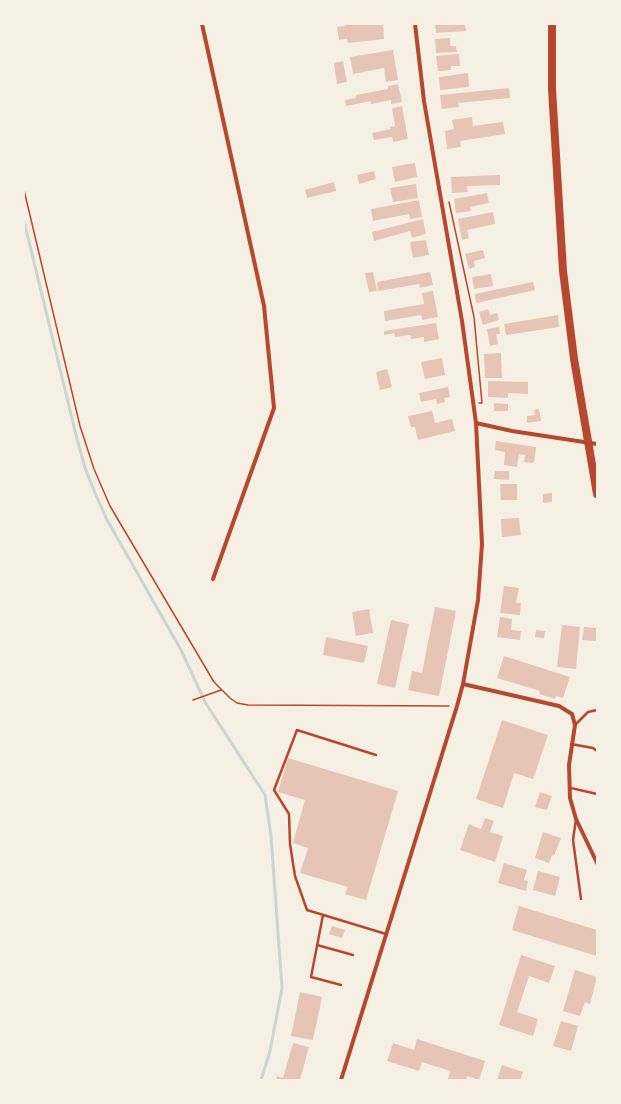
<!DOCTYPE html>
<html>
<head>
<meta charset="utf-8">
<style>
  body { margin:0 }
  #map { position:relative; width:621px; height:1104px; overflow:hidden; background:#f6efe4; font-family:"Space Grotesk",sans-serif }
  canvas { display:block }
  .frame { position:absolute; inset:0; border:25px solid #f6efe4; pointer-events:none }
</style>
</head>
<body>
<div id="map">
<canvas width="621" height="1104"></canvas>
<div class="frame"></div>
</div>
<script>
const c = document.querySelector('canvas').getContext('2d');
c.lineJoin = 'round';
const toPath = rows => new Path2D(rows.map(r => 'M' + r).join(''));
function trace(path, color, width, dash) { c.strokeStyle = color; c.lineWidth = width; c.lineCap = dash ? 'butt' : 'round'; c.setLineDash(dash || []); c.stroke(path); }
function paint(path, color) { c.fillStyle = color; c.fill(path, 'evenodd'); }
const stream = toPath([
  [24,221,77,439,85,468,95,493,106,518,181,650,205,702,265,795,271,836,282,988,270,1051,261,1080]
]);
const building = toPath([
  [345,24,383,24,384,39,348,43,347,39,339,40,337,27,345,26],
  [435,24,465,24,466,31,436,33],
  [450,38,450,46,456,46,457,52,436,53,435,39],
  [393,50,398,80,386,82,384,68,353,74,350,57],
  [459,54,460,66,451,66,451,70,438,71,436,56],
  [343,61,347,82,337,84,334,63],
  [468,73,469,87,440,90,439,77],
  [398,84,402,102,391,104,391,100,371,104,371,101,346,106,345,100,356,98,356,95,388,89,388,86],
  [509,88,510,98,458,103,459,107,442,109,440,95],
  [402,106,408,139,393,142,392,137,374,140,372,133,391,129,390,127,395,126,392,108],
  [472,117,473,126,503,122,505,134,460,141,461,147,447,149,445,131,454,129,452,120],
  [415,163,417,177,395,182,392,167],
  [374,171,376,179,359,184,357,175],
  [500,175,500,185,467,186,468,192,452,193,451,177],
  [334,182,336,191,307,198,305,190],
  [416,184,418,198,393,202,390,188],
  [487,193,489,203,470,207,471,211,456,213,454,199],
  [419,200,422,217,410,219,409,214,373,221,371,209],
  [493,212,495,224,467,230,469,238,462,240,458,219],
  [423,219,426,234,412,238,410,231,374,241,372,232],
  [426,240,429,255,413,258,410,242],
  [483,250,485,258,474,261,475,267,469,269,465,254],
  [373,272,377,291,369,292,365,273],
  [430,272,433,285,420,288,419,284,378,291,377,282],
  [491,274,493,286,474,289,472,277],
  [533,282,535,290,476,303,475,294],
  [433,291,438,317,422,320,421,315,385,321,384,311,424,304,422,293],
  [488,309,490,315,497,313,499,320,483,325,479,312],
  [558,315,559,327,506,335,504,324],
  [436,323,439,339,424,342,424,337,411,339,410,335,395,337,394,333,384,335,384,331],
  [499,327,500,334,496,334,498,344,490,346,487,329],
  [501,353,502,378,485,378,484,354],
  [442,358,445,375,425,379,421,362],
  [387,369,392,387,380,390,376,372],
  [488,381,528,382,528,394,508,393,508,398,488,397],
  [448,387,450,397,444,398,445,402,437,404,436,399,421,402,419,393],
  [494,403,508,404,508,411,494,411],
  [539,409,541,421,527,423,527,416,535,415,534,410],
  [432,411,435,423,452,419,455,431,418,440,415,427,411,427,408,416],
  [496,441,536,447,534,463,524,462,525,455,519,454,517,467,504,465,505,452,495,450],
  [495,471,509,471,509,480,494,479],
  [500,484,517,484,517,500,501,500],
  [552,493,552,502,543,503,543,494],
  [519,518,521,535,502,537,501,519],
  [504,586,519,588,516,603,521,603,520,615,500,613],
  [435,607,456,611,439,696,408,690,412,671,422,673],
  [369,609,373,633,356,636,352,612],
  [500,617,512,619,511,630,521,631,520,640,497,637],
  [391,620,409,624,395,688,377,684],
  [562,625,580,627,576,669,557,667],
  [584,627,597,628,597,641,582,640],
  [536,630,545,631,544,638,535,637],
  [326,637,368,646,364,663,323,655],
  [504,656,570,677,563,698,556,696,555,699,539,694,540,691,497,678],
  [502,720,548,735,533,779,514,773,503,808,476,799],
  [288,758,398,791,366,900,345,894,348,887,300,873,308,848,293,843,305,800,278,792],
  [540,792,552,796,547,810,535,807],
  [485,818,494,821,490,832,503,836,495,862,460,850,469,824,481,829],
  [543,832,561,838,554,856,552,855,549,863,535,858],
  [504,863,527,870,524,880,528,881,526,891,498,883],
  [538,871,560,877,555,896,533,890],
  [519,906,597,930,597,956,512,930],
  [332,926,345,930,342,938,329,934],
  [521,955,555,966,549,983,529,976,517,1012,538,1019,533,1036,499,1025],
  [575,970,597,977,590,1004,585,1002,580,1016,563,1011],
  [300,992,322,997,313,1040,291,1036],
  [561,1021,578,1026,571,1051,553,1046],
  [417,1039,485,1061,479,1080,467,1076,466,1080,448,1080,450,1071,422,1062,419,1071,387,1061,393,1043,414,1050],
  [293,1043,309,1047,300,1080,276,1080,277,1076,283,1078],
  [502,1065,523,1072,520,1080,497,1080]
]);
const path = toPath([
  [24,190,80,426,94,469,110,506,214,682,230,698,237,703,248,705,449,706],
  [449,202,474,317,482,403,479,403],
  [193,700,221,690]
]);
const service = toPath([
  [575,725,588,712,597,710],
  [571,744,593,748,597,751],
  [376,755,297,730,274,790,289,814,290,844,295,876,307,910,386,934],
  [571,788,597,794],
  [576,819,573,840,581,899],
  [323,915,311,977,341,985],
  [317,945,353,955]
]);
const minor = toPath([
  [202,24,264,306,274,408,213,579],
  [476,423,512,431,597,444],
  [463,684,559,706,572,714,575,725,569,765,570,798,576,819,597,863],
  [341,1080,457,706,463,684,478,600,482,544,476,423,462,321,424,101,415,24]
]);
const primary = toPath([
  [552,24,552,89,563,271,574,359,597,494]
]);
trace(stream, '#c9d6d2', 3);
paint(building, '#e6c5b7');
trace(path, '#b5482f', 1.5);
trace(service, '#b5482f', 2.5);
trace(minor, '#b5482f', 4);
trace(primary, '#b5482f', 8);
</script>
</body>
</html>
